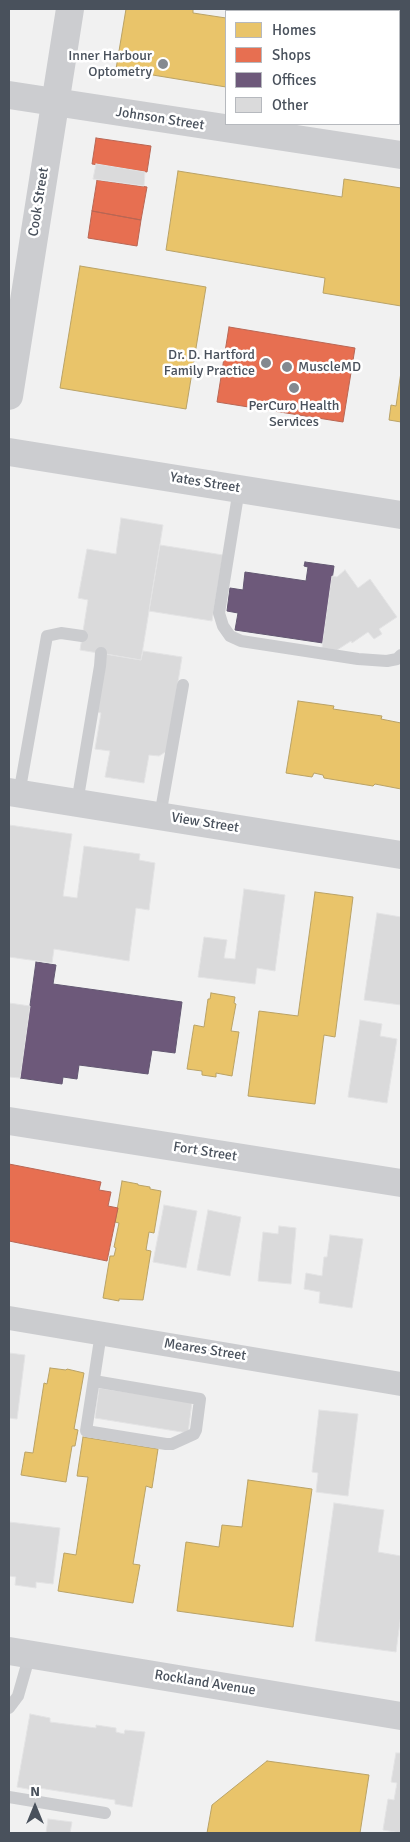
<!DOCTYPE html>
<html>
<head>
<meta charset="utf-8">
<style>
  body { margin:0 }
  #map { position:relative; width:410px; height:1842px; overflow:hidden; background:#f1f1f1; font-family:Signika,sans-serif }
  canvas { display:block }
  .frame { position:absolute; inset:0; border:10px solid #49515c; pointer-events:none }
  .legend { position:absolute; left:225px; top:10px; width:175px; height:115px; box-sizing:border-box; background:#fff; border:1px solid #b6b9be; margin:0; padding:6px 9px; list-style:none; font-size:15px; color:#49515c }
  .legend li { display:flex; align-items:center; gap:10px; height:25px }
  .legend b { width:25px; border:1px solid #b6b9be }
  .north { position:absolute; left:10px; top:1782px; width:50px; height:50px; -webkit-text-stroke:4px #fff; paint-order:stroke; rotate:0deg; font-size:14px; font-weight:700; line-height:20px; text-align:center; color:#49515c }
  .north::after { content:''; display:block; margin:auto; width:18px; height:22px; background:#49515c; clip-path:polygon(50% 0,100% 100%,50% 72%,0 100%) }
</style>
</head>
<body>
<div id="map">
<canvas width="410" height="1842"></canvas>
<div class="frame"></div>
<ul class="legend">
<li><b style="height:14px;background:#e9c46a"></b>Homes</li>
<li><b style="height:14px;background:#e76f51"></b>Shops</li>
<li><b style="height:14px;background:#6d597a"></b>Offices</li>
<li><b style="height:14px;background:#dadadb"></b>Other</li>
</ul>
<div class="north">N</div>
</div>
<script>
const c = document.querySelector('canvas').getContext('2d');
c.lineJoin = 'round';
function paint(path, color) { c.fillStyle = color; c.fill(path, 'evenodd'); }
const toPath = rows => new Path2D(rows.map(r => 'M' + r).join(''));
function trace(path, color, width, dash) { c.strokeStyle = color; c.lineWidth = width; c.lineCap = dash ? 'butt' : 'round'; c.setLineDash(dash || []); c.stroke(path); }
function label(font, color, halo, rows, align = 'center') {
  c.font = font + ' Signika,sans-serif'; c.lineWidth = 5; c.setLineDash([]); c.textBaseline = 'middle'; c.strokeStyle = halo; c.fillStyle = color; for (const [text, x, y, turn = 0] of rows) {
    c.save(); c.translate(x, y); c.rotate((+turn || 0) * Math.PI / 180); c.textAlign = isNaN(turn) ? turn : align; if (halo) c.strokeText(text, 0, 0); c.fillText(text, 0, 0); c.restore();
  }
}
const homes = toPath([
  [126,9,193,9,193,13,226,18,226,87,116,69,126,9],
  [267,9,308,9,307,11,266,11,267,9],
  [399,25,401,26,401,84,399,84,399,25],
  [178,171,342,197,344,179,401,188,401,306,323,293,325,278,166,250,178,171],
  [80,266,206,287,186,409,60,388,80,266],
  [401,372,401,422,389,420,391,405,396,406,401,372],
  [298,701,334,706,333,709,382,716,381,719,401,723,401,789,375,784,373,786,324,778,323,775,314,773,312,777,286,773,298,701],
  [315,892,353,897,335,1037,324,1035,315,1104,248,1096,259,1011,298,1016,315,892],
  [211,993,235,997,234,1003,236,1004,231,1031,239,1032,232,1076,216,1073,216,1077,202,1075,202,1071,187,1069,194,1025,204,1027,208,999,210,999,211,993],
  [122,1181,138,1184,138,1185,150,1187,150,1189,161,1191,154,1233,149,1232,146,1250,151,1251,143,1300,119,1299,119,1301,103,1298,110,1256,114,1256,116,1248,114,1247,119,1223,115,1222,122,1181],
  [50,1368,66,1370,67,1369,84,1373,74,1429,78,1430,75,1446,72,1446,66,1482,21,1475,25,1452,33,1453,44,1383,47,1384,50,1368],
  [83,1437,158,1449,152,1488,146,1486,133,1564,140,1565,133,1603,58,1591,64,1553,76,1555,88,1477,77,1476,83,1437],
  [248,1480,312,1489,293,1627,177,1611,186,1542,219,1547,222,1525,242,1527,248,1480],
  [267,1761,369,1775,360,1833,207,1833,212,1805,267,1761]
]);
const shops = toPath([
  [96,138,151,146,147,172,92,164,96,138],
  [97,180,147,187,141,220,92,211,97,180],
  [92,211,141,220,137,246,88,238,92,211],
  [229,327,355,348,343,422,217,402,229,327],
  [9,1164,101,1182,99,1190,111,1192,108,1206,118,1208,107,1261,9,1241,9,1164]
]);
const offices = toPath([
  [305,562,334,566,323,643,235,630,238,613,227,611,230,588,243,590,245,572,306,581,308,567,304,566,305,562],
  [36,962,56,965,53,984,182,1002,175,1053,152,1050,148,1074,79,1065,77,1079,63,1077,62,1084,20,1078,36,962]
]);
const building = toPath([
  [96,164,145,172,144,186,93,179,96,164],
  [121,518,163,525,141,660,80,650,88,600,78,598,87,549,116,554,121,518],
  [160,545,223,555,212,621,149,611,160,545],
  [345,570,358,588,370,579,397,617,379,629,382,634,374,639,368,632,352,643,351,641,337,650,322,648,332,576,337,577,345,570],
  [143,651,182,657,167,751,159,756,149,755,144,783,105,777,110,751,95,749,101,713,97,712,106,654,141,660,143,651],
  [9,825,72,834,63,896,77,898,84,846,140,854,139,860,155,863,149,910,136,908,129,961,54,949,52,963,9,957,9,825],
  [244,889,285,895,275,971,257,968,255,984,198,977,204,937,227,940,224,958,235,959,244,889],
  [377,913,401,917,401,1005,364,1000,377,913],
  [9,1003,30,1006,20,1078,9,1077,9,1003],
  [360,1020,382,1024,380,1036,397,1039,387,1103,348,1097,360,1020],
  [164,1205,197,1211,186,1268,153,1262,164,1205],
  [208,1210,241,1217,230,1276,197,1270,208,1210],
  [279,1226,296,1228,291,1284,258,1281,263,1232,278,1234,279,1226],
  [330,1235,363,1239,352,1308,319,1303,320,1292,304,1289,306,1273,322,1276,324,1257,327,1257,330,1235],
  [9,1353,25,1355,17,1419,9,1418,9,1353],
  [99,1388,192,1402,188,1433,95,1418,99,1388],
  [319,1410,358,1414,348,1496,316,1492,318,1473,312,1472,319,1410],
  [334,1503,384,1510,378,1552,401,1556,401,1614,396,1652,315,1641,334,1503],
  [9,1522,60,1528,53,1584,36,1582,36,1588,15,1585,16,1577,9,1576,9,1522],
  [30,1714,50,1718,50,1722,96,1728,96,1725,116,1728,116,1732,124,1734,125,1730,145,1732,132,1807,115,1804,115,1800,39,1788,38,1791,17,1787,30,1714],
  [396,1753,401,1753,401,1833,383,1830,388,1799,394,1800,397,1783,391,1782,396,1753],
  [48,1819,72,1822,70,1833,46,1833,48,1819]
]);
const lane = toPath([
  [325,11,325,9],
  [239,489,219,613,223,626,230,636,241,641,358,659,387,661,397,659,401,655],
  [19,794,47,636,61,633,82,636],
  [77,803,100,666,101,653],
  [160,816,183,685],
  [94,1381,200,1399,196,1430,194,1434,172,1444,166,1444,86,1431,101,1333],
  [9,1708,18,1696,30,1654],
  [9,1797,105,1813]
]);
const street = toPath([
  [9,1318,401,1384]
]);
const secondary = toPath([
  [9,95,401,155],
  [9,396,70,9],
  [9,452,401,515],
  [9,792,401,855],
  [9,1121,401,1183],
  [9,1651,401,1716]
]);
const markers = [
  [163,64,6,"#848990"],
  [266,363,6,"#848990"],
  [287,367,6,"#848990"],
  [294,388,6,"#848990"]
];
const poiNames = [
  ["Inner Harbour",152,56],
  ["Optometry",152,72],
  ["Dr. D. Hartford",255,355],
  ["Family Practice",255,371],
  ["MuscleMD",298,367,"left"],
  ["PerCuro Health",294,406,"center"],
  ["Services",294,422,"center"]
];
const streetNames = [
  ["Johnson Street",160,119,9],
  ["Cook Street",39,202,-81],
  ["Yates Street",205,483,9],
  ["View Street",205,823,9],
  ["Fort Street",205,1152,9],
  ["Meares Street",205,1350,9],
  ["Rockland Avenue",205,1683,9]
];
paint(homes, '#e9c46a');
trace(homes, '#b9a266', 1);
paint(shops, '#e76f51');
trace(shops, '#b86654', 1);
paint(offices, '#6d597a');
trace(offices, '#625771', 1);
paint(building, '#dadadb');
trace(building, '#e3e3e4', 1);
trace(lane, '#cbcccf', 12);
trace(street, '#cbcccf', 24);
trace(secondary, '#cccdd0', 28);
for (const [x, y, r, color] of markers) { const dot = new Path2D(); dot.arc(x, y, r, 0, 2 * Math.PI); c.fillStyle = color; c.fill(dot); trace(dot, '#fff', 2); }
label('14px', '#49515c', '#fff', poiNames, 'right');
label('14px', '#49515c', '#fff', streetNames);
</script>
</body>
</html>
